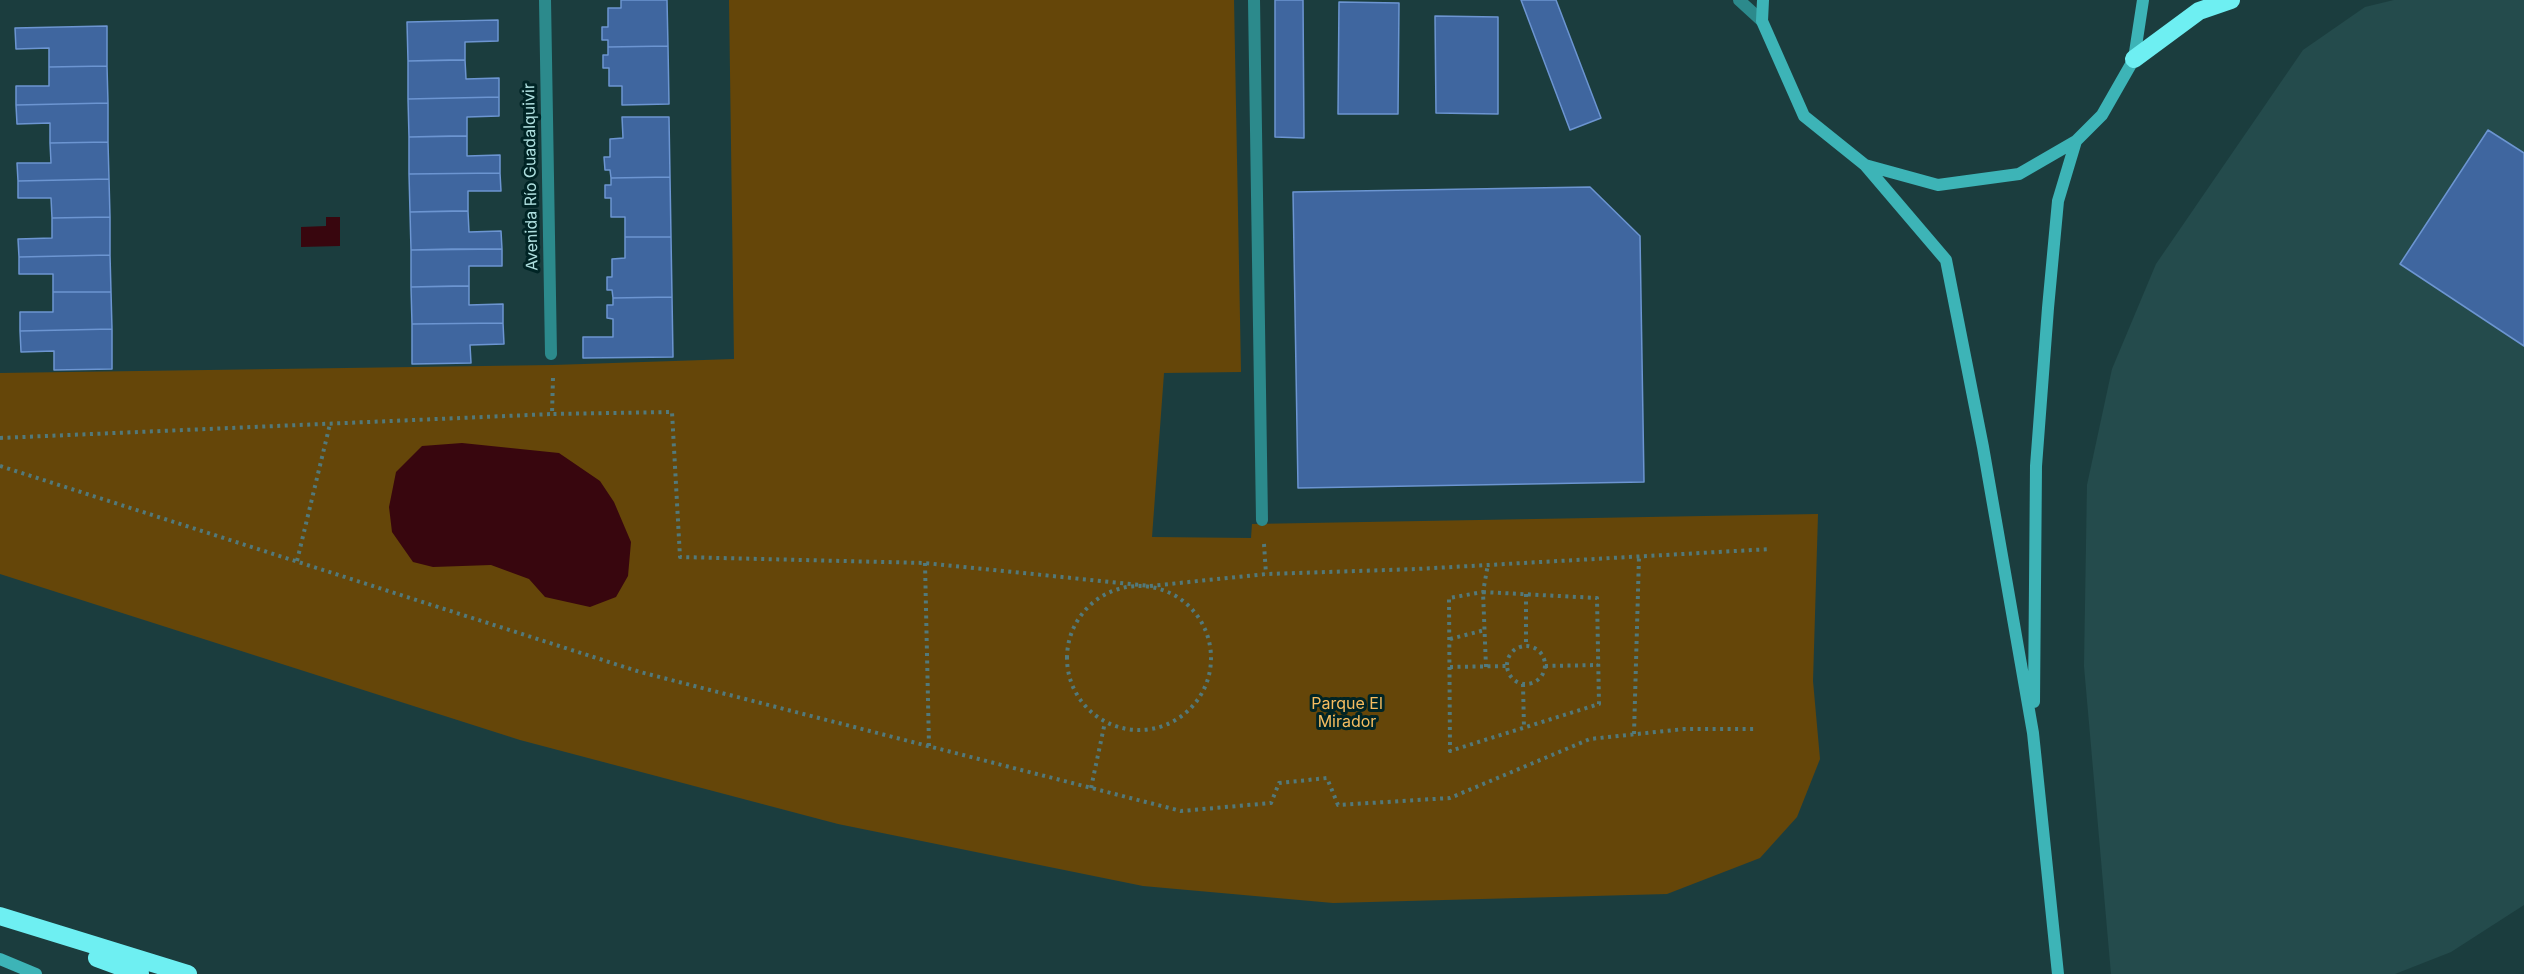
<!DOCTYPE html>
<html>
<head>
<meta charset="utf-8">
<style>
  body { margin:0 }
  canvas { display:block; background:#1b3d3e }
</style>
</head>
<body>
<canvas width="2524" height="974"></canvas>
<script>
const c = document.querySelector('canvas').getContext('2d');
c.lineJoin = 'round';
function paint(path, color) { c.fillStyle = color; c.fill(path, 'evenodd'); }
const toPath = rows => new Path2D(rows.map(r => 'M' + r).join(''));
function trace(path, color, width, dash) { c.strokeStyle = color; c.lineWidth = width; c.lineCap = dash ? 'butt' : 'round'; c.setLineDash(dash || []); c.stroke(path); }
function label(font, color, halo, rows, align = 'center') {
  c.font = font + ' Inter,sans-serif'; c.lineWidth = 6; c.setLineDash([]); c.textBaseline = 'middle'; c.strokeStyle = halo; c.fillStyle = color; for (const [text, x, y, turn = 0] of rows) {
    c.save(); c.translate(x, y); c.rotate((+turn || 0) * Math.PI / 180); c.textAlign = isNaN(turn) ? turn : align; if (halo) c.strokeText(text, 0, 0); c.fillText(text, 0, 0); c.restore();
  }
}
const built = toPath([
  [2394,0,2524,0,2524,905,2451,952,2395,974,2111,974,2084,666,2087,485,2112,369,2156,264,2303,50,2365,7]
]);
const green = toPath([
  [729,0,1234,0,1241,372,1164,373,1152,537,1251,538,1252,524,1818,514,1813,681,1820,759,1797,817,1760,858,1667,894,1333,903,1143,886,838,824,520,740,0,574,0,373,553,365,734,359]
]);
const water = toPath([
  [326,217,340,217,340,246,301,247,301,227,326,226],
  [462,443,559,453,600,481,614,502,631,542,628,576,616,597,590,607,545,597,529,579,491,565,433,567,413,562,392,532,389,507,396,472,422,446]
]);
const building = toPath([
  [621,0,667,0,668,46,608,47,608,40,602,40,602,27,608,27,608,8,621,8,621,0],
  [1275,0,1303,0,1304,138,1275,137,1275,0],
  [1521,0,1556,0,1601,118,1570,130,1521,0],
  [1339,2,1399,3,1398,114,1338,114,1339,2],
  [1435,16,1498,17,1498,114,1436,113,1435,16],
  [498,20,498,41,465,42,465,60,408,61,407,22,498,20],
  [107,26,107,66,49,67,49,48,16,49,15,28,107,26],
  [668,46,669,104,622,105,622,86,609,86,609,68,603,68,603,55,608,55,608,47,668,46],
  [449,60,465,60,466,79,499,78,499,97,408,99,408,61,449,60],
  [107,66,108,103,16,105,16,86,49,86,49,67,107,66],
  [499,97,499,116,467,117,467,136,409,137,408,99,499,97],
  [108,103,108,142,50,143,50,123,17,124,16,105,108,103],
  [622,117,669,117,670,177,611,178,610,170,605,170,604,157,610,157,610,139,623,138,622,117],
  [2488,130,2524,153,2524,346,2400,264,2488,130],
  [450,136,467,136,467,156,500,155,500,173,409,174,409,137,450,136],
  [108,142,109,179,18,181,17,163,51,163,50,143,108,142],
  [500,173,501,191,468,191,468,211,410,212,409,174,500,173],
  [670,177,671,237,625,237,625,217,611,217,611,198,605,198,605,185,611,185,611,178,670,177],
  [109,179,110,217,52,218,51,198,18,198,18,181,109,179],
  [1590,187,1640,236,1644,482,1298,488,1293,192,1590,187],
  [452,211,468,211,469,232,501,231,502,249,411,250,410,212,452,211],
  [110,217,110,255,19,257,18,239,52,238,52,218,110,217],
  [625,237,671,237,672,297,613,298,612,290,607,290,607,277,612,277,612,259,625,258,625,237],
  [452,249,502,249,502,266,469,266,469,286,411,287,411,250,452,249],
  [110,255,111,292,53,292,53,274,19,274,19,257,110,255],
  [453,286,469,286,469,305,503,304,503,323,412,324,411,287,453,286],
  [53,292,111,292,112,329,20,331,20,312,53,312,53,292],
  [672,297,673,357,583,358,583,337,613,337,613,319,607,318,607,305,613,305,613,298,672,297],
  [503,323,504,344,470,345,471,363,412,364,412,324,503,323],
  [112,329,112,369,54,370,54,351,21,352,20,331,112,329]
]);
const path = toPath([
  [553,378,552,414,672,412,680,557,925,563,1150,586,1266,574,1417,569,1771,549],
  [0,438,552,414],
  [0,466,640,672,1181,811,1271,803,1279,783,1327,778,1338,805,1450,798,1590,739,1684,729,1755,729],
  [1264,544,1266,574],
  [297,561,330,424],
  [925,563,929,746],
  '1067 658a72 72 0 1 1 144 0a72 72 0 1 1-144 0Z',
  [1526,594,1526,646],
  [1450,639,1485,630],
  '1507 665a19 19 0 1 1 38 0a19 19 0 1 1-38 0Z',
  [1545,666,1598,665],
  [1450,667,1507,666],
  [1486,667,1483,592,1597,598,1599,704,1450,751,1449,598,1483,592,1488,564],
  [1523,684,1524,728],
  [1634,734,1639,556],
  [1091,788,1105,722]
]);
const street = toPath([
  [545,0,551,354],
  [1254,0,1262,520],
  [1739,0,1762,21]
]);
const secondary = toPath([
  [1763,0,1762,21,1804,116,1865,165,1946,260,1983,447,2033,733,2058,974],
  [1865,165,1938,185,2019,174,2076,141,2102,115,2134,59,2143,0],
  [2034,702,2036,466,2048,308,2058,201,2076,141],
  [0,959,36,974]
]);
const highway = toPath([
  [2134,59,2199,11,2231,0],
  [0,916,188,974],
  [97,958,140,974]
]);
const streetNames = [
  ["Avenida Río Guadalquivir",531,177,-91]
];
const parkNames = [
  ["Parque El",1347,704],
  ["Mirador",1347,722]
];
paint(built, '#244b4c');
paint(green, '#654609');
paint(water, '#38060e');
paint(building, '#3f669f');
trace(building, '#6c95d1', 1.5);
trace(path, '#52797a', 4, [3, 4.5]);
trace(street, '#2c8a8c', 12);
trace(secondary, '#3db4b7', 12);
trace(highway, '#6eeff2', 18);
label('16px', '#aedfdf', '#002425', streetNames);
label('16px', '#f6bd60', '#002425', parkNames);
</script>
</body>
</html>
